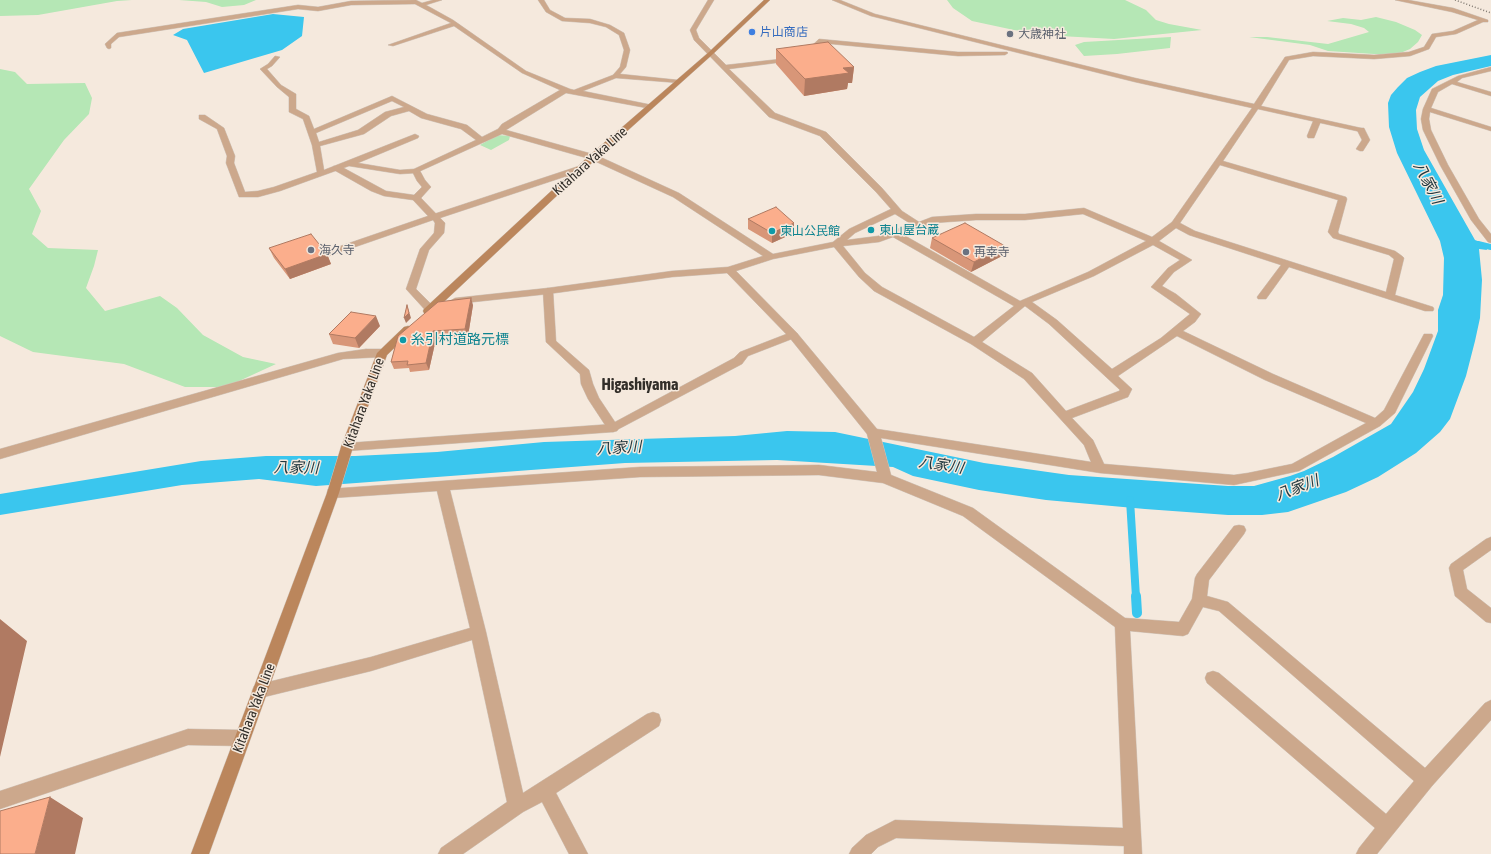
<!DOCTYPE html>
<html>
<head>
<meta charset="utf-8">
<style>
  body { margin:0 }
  canvas { display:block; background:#f5e9dd }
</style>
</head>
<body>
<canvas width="1491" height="854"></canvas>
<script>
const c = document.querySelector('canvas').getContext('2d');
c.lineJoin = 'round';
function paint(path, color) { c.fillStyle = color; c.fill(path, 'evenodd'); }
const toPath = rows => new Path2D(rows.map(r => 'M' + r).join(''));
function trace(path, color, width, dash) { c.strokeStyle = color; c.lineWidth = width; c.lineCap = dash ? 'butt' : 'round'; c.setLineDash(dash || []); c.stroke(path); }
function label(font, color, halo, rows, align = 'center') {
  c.font = font + ' "Asap Condensed","Noto Sans JP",sans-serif'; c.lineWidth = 3; c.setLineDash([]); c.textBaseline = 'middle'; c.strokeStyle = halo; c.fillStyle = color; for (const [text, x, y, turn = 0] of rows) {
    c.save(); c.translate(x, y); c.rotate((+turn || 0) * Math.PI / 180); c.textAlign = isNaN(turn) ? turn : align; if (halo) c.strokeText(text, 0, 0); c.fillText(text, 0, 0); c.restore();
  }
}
const green = toPath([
  [0,0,132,0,117,1,38,15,0,16],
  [179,0,256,0,244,5,222,7,206,2],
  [947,0,1125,0,1146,10,1156,20,1169,24,1202,30,1114,39,1060,36,1014,30,972,21,953,8],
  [1376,17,1396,22,1415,30,1422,35,1418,42,1410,49,1398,54,1374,54,1328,51,1310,45,1249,37,1267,37,1328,44,1369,32,1364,28,1351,24,1327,21,1343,18,1361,20],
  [1171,37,1170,48,1117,54,1084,56,1075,45,1084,42],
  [0,69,15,72,27,84,85,83,92,98,89,114,64,140,29,189,41,211,32,234,48,248,98,250,94,266,86,288,105,311,160,296,177,308,203,335,243,357,276,364,226,387,185,387,124,364,33,352,0,336],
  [497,135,510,136,509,140,491,150,480,145]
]);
const water = toPath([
  [273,14,304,17,302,36,282,50,204,73,187,40,173,35,183,29],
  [1491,55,1491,66,1453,75,1438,81,1420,97,1416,110,1417,129,1424,150,1475,240,1485,244,1487,250,1479,249,1482,280,1480,318,1475,341,1466,376,1450,419,1440,432,1416,453,1378,477,1346,492,1288,512,1262,515,1228,515,1145,509,1046,500,979,490,913,476,893,467,777,460,625,463,316,486,259,479,182,485,0,515,0,494,201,461,266,456,355,456,437,452,544,442,735,436,787,431,835,432,984,463,1069,475,1228,486,1254,486,1290,476,1304,471,1333,457,1391,424,1413,392,1424,369,1438,331,1438,310,1443,295,1444,258,1440,241,1397,153,1389,127,1388,103,1391,95,1398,87,1407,78,1420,72,1436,66]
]);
const streamFar2 = toPath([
  [1478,244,1491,247]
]);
const streamFar1 = toPath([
  [1130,500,1136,597]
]);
const stream = toPath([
  [1136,596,1137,613]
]);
const service = toPath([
  [1314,119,1320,119,1321,121,1314,138,1308,138,1307,136,1314,119],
  [1358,128,1364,128,1370,140,1363,151,1360,151,1356,149,1362,140,1357,130,1358,128],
  [334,166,340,166,386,191,414,195,422,187,417,181,412,171,416,169,419,169,425,180,431,187,421,198,445,223,444,233,429,250,416,289,434,307,435,309,434,311,426,311,406,289,420,249,434,233,435,223,433,220,332,255,329,256,324,253,326,251,428,216,413,200,384,196,371,191,334,170,333,168,334,166],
  [548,288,553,291,556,341,589,370,593,384,599,398,615,422,734,358,740,352,789,333,797,333,798,335,797,337,748,356,742,364,613,432,609,431,588,399,581,384,580,374,546,342,543,291,548,288]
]);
const minor = toPath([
  [416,0,422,3,433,0,442,0,426,5,453,20,526,71,570,89,574,90,613,75,620,67,624,50,619,35,606,27,590,23,562,21,546,12,538,0,544,0,550,10,565,18,590,19,610,25,624,33,630,50,626,67,620,74,678,80,681,82,680,83,616,78,583,91,652,105,652,109,566,93,506,130,596,155,679,193,773,254,833,242,849,229,891,209,876,192,820,136,769,117,694,40,690,30,708,0,714,0,696,30,699,38,726,65,781,59,804,53,819,39,958,52,1007,52,1008,53,1005,55,958,56,821,43,808,55,783,62,729,69,775,113,826,132,882,188,902,211,919,222,932,217,976,214,1025,214,1084,208,1152,237,1172,222,1252,108,1135,82,871,16,832,0,840,0,875,14,1135,78,1254,104,1285,57,1313,52,1374,55,1409,52,1424,47,1432,34,1453,31,1478,20,1452,12,1395,0,1408,0,1453,8,1488,20,1488,22,1483,22,1456,34,1436,37,1429,49,1410,56,1374,59,1313,56,1289,60,1261,106,1361,128,1365,130,1361,132,1258,109,1223,161,1346,197,1347,199,1338,232,1339,234,1395,251,1402,256,1404,258,1395,295,1433,307,1434,309,1433,311,1425,311,1289,267,1266,299,1258,299,1257,297,1281,265,1189,235,1176,228,1159,241,1192,260,1174,272,1162,286,1176,294,1201,314,1195,322,1183,331,1273,374,1375,418,1384,410,1424,334,1432,334,1433,336,1395,413,1380,426,1299,471,1234,485,1100,473,881,438,891,475,973,508,1125,618,1179,622,1192,599,1195,578,1197,574,1234,526,1239,525,1244,526,1246,530,1244,534,1209,580,1207,596,1228,602,1425,768,1485,703,1491,700,1491,720,1432,786,1377,854,1356,854,1359,848,1375,828,1207,683,1205,678,1207,673,1213,671,1219,673,1386,814,1414,781,1219,611,1203,607,1188,634,1183,636,1130,631,1142,854,1124,854,1124,846,896,838,878,847,871,854,849,854,852,848,866,835,895,820,1123,828,1115,627,963,516,883,483,819,475,640,477,450,490,486,632,523,793,647,714,653,712,659,714,661,720,659,726,556,793,588,854,569,854,542,802,523,812,463,854,438,854,441,848,507,802,472,640,371,671,260,698,254,696,252,691,254,686,260,684,371,657,470,628,437,491,333,498,328,497,327,493,328,489,640,467,819,465,877,472,867,434,789,337,727,273,672,277,548,294,455,304,451,303,450,301,455,298,548,288,672,271,728,267,763,256,673,197,590,159,502,134,416,173,400,174,349,166,280,191,258,197,239,197,226,163,227,156,217,129,199,119,199,115,205,115,224,128,235,156,234,163,245,192,258,191,274,187,317,172,312,145,303,119,289,112,289,97,277,87,260,69,268,64,275,56,280,57,272,66,267,69,281,85,296,94,296,109,309,116,314,129,392,96,427,114,467,125,482,137,498,129,502,124,560,90,522,73,454,26,393,46,388,45,451,23,449,22,415,4,351,5,318,11,298,9,119,37,111,44,111,48,109,49,107,48,105,44,117,33,298,5,318,7,351,1,416,0],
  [392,101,404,107,385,112,358,130,319,142,316,133,392,101],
  [409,111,421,118,461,129,476,140,414,169,400,170,358,163,418,138,419,136,415,134,324,170,320,146,364,134,391,116,409,111],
  [1220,165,1338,200,1328,232,1333,238,1389,255,1394,259,1386,292,1195,231,1180,223,1220,165],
  [895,214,911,224,878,236,847,240,855,233,895,214],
  [1083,214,1146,241,1088,272,1020,301,902,234,933,223,976,220,1025,220,1083,214],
  [893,237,1014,306,974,337,882,287,865,273,843,246,879,242,893,237],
  [1153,245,1180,260,1168,268,1151,287,1190,314,1161,338,1112,369,1057,320,1032,302,1094,276,1153,245],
  [834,247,859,277,874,291,971,344,1024,379,1084,445,1091,462,877,429,797,333,736,271,773,259,834,247],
  [1025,306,1049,324,1120,390,1119,391,1066,411,1032,373,982,342,1025,306],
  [1177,336,1265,380,1366,423,1292,464,1248,473,1234,475,1104,464,1093,440,1072,418,1128,397,1132,389,1118,376,1177,336],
  [1491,67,1491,71,1462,78,1457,82,1491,92,1491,96,1452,84,1438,92,1431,108,1491,127,1491,131,1430,112,1429,119,1431,130,1448,165,1479,219,1491,234,1491,243,1488,242,1471,220,1440,165,1423,130,1421,119,1423,109,1432,89,1458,76,1491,67],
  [579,166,582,166,586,168,585,170,437,219,431,219,430,217,431,215,579,166],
  [366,349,382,349,386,351,387,353,386,355,382,357,343,359,0,459,0,449,338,353,366,349],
  [613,424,617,425,619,428,617,431,613,432,347,451,343,450,341,447,343,444,347,443,613,424],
  [1491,537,1491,550,1463,570,1467,589,1491,608,1491,623,1486,622,1455,596,1449,568,1451,564,1486,539,1491,537],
  [188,729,242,730,248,732,250,738,248,744,242,746,188,745,0,809,0,791,188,729]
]);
const secondary = toPath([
  [764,0,770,0,713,54,596,159,432,313,424,313,423,311,424,309,590,155,709,52,764,0],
  [408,326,412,327,413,329,412,331,387,355,353,447,339,493,209,854,191,854,327,493,341,447,377,353,404,327,408,326]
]);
const rail = toPath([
  [1455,0,1491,13]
]);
const wall = toPath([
  [776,49,854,67,852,83,848,83,847,89,804,96,776,64],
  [748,219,794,233,772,243,748,229],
  [932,238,1002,256,971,272,930,248],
  [269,248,327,254,331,264,290,279,274,258],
  [473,305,468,336,436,339,429,370,410,372,409,368,394,369,391,362,398,336],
  [380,326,359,348,333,344,329,334]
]);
const shadedWall = toPath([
  [854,67,852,83,848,83,847,89,804,96,805,79,843,68],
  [794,223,794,233,772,243,772,233],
  [1005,246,1002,256,971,272,974,262],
  [327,254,331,264,290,279,285,269],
  [471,298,473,305,468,336,465,329],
  [407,305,411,318,406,323,404,318],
  [376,316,380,326,359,348,355,338],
  [433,331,436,339,429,370,426,363],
  [0,619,27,641,0,757],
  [50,797,83,818,75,854,35,854]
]);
const building = toPath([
  [828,42,854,67,843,68,849,73,805,79,776,49,828,42],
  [776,207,794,223,772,233,748,219,776,207],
  [965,223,1005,246,974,262,932,238,965,223],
  [311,234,327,254,285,269,269,248,311,234],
  [471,298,465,329,433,331,426,363,407,365,408,361,391,362,398,336,438,302,471,298],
  [407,305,409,313,404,318,407,305],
  [351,312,376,316,355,338,329,334,351,312],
  [50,797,35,854,0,854,0,811,50,797]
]);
const markers = [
  [752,32,4,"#3f7fe0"],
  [1010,34,4,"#6b7280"],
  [871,230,4,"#0f9aa8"],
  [772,231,4,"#0f9aa8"],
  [311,250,4,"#6b7280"],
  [966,252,4,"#6b7280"],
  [403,340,4,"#0f9aa8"]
];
const farShopnames = [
  ["片山商店",760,32]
];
const farWorshipnames = [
  ["大歳神社",1018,34],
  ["海久寺",319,250],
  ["再幸寺",974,252]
];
const farCulturenames = [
  ["東山屋台蔵",879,230],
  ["東山公民館",780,231]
];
const streetNames = [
  ["Kitahara Yaka Line",590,161,-42],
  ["Kitahara Yaka Line",364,403,-70],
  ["Kitahara Yaka Line",254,708,-69]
];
const cultureNames = [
  ["糸引村道路元標",411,340]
];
const waterNames = [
  ["八家川",1428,183,63],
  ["八家川",619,448,-3],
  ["八家川",941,465,9],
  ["八家川",296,468,1],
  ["八家川",1297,488,-21]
];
const quarterNames = [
  ["Higashiyama",640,385]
];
paint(green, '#b5e7b5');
paint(water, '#3ac6ee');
trace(streamFar2, '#3ac6ee', 6);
trace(streamFar1, '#3ac6ee', 8);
trace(stream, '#3ac6ee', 10);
trace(service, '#d2c7bd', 1);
trace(minor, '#d2c7bd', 1);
trace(secondary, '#d2c7bd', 1);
paint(service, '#cca88c');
paint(minor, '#cca88c');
paint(secondary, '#bb865c');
trace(rail, '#7f7870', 1.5, [1, 2]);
paint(wall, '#d89678');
paint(shadedWall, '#b07a62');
paint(building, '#fbae8c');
trace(building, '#b07a62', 1);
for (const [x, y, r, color] of markers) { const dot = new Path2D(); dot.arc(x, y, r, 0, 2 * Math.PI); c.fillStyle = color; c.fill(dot); trace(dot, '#f5e9dd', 1.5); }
label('12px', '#366cbe', '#f5e9dd', farShopnames, 'left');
label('12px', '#5b616d', '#f5e9dd', farWorshipnames, 'left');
label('12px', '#0d838f', '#f5e9dd', farCulturenames, 'left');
label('14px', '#322e29', '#f5e9dd', streetNames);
label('14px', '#0d838f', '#f5e9dd', cultureNames, 'left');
label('italic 15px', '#223940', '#f5e9dd', waterNames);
label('bold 16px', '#322e29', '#f5e9dd', quarterNames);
</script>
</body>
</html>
